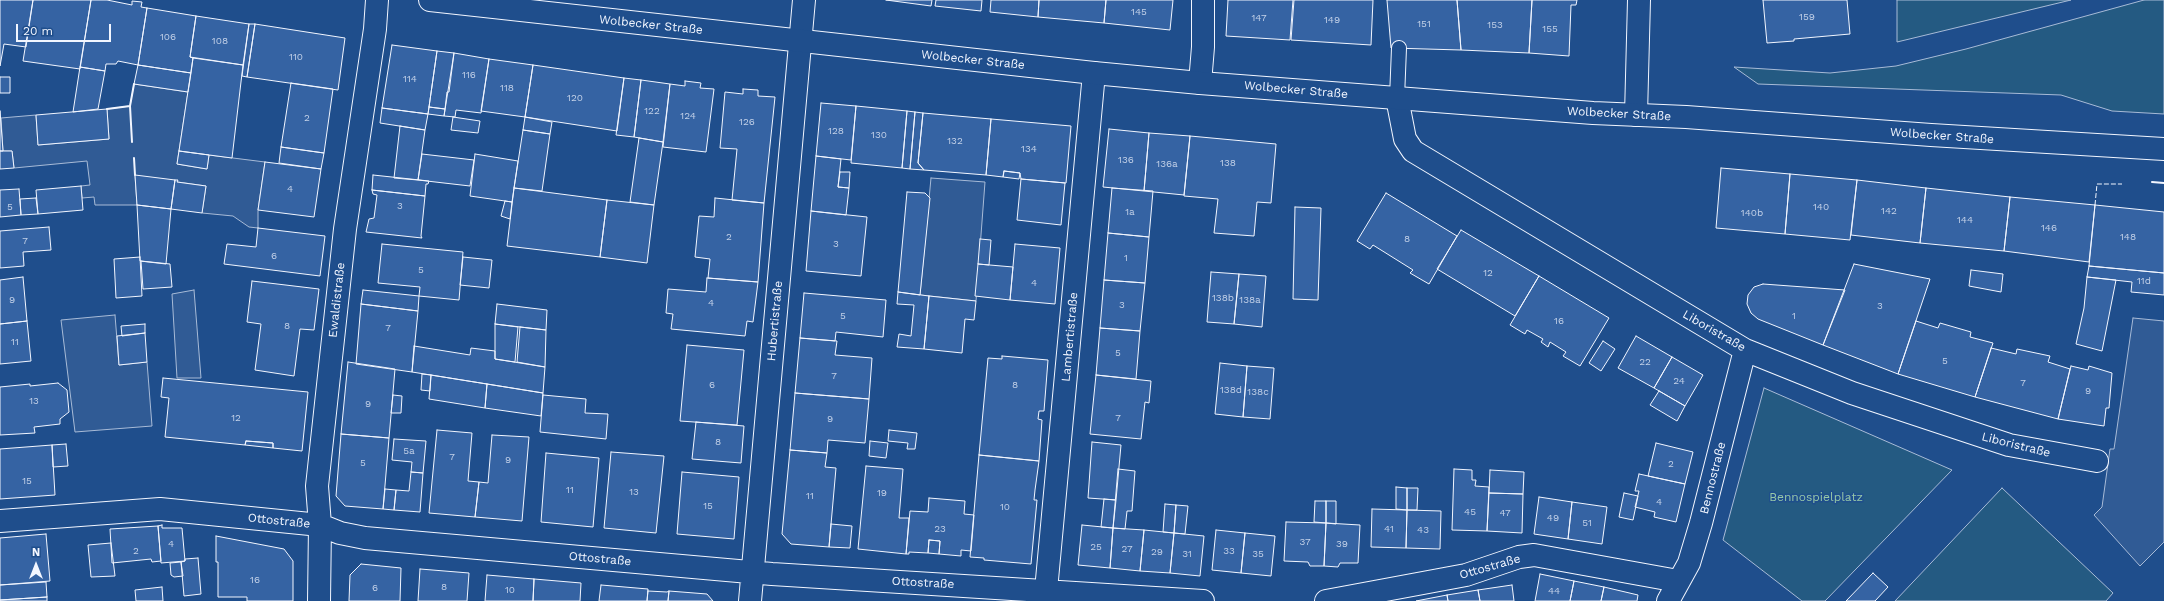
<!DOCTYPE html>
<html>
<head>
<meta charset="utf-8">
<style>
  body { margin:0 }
  #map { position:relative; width:2164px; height:601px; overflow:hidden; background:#1f4e8c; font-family:"Work Sans",sans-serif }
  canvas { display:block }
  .north { position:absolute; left:16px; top:545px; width:40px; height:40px; -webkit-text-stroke:3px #1f4e8c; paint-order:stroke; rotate:0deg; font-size:11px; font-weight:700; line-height:16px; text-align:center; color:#f2f6ff }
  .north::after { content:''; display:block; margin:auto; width:14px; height:18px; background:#f2f6ff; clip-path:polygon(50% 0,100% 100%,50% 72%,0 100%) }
  .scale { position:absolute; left:16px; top:24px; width:95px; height:18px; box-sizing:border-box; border:2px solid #f2f6ff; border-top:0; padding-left:5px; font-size:12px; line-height:14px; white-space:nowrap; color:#f2f6ff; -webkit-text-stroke:3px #1f4e8c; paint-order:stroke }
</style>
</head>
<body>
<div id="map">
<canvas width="2164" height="601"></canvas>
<div class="north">N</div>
<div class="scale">20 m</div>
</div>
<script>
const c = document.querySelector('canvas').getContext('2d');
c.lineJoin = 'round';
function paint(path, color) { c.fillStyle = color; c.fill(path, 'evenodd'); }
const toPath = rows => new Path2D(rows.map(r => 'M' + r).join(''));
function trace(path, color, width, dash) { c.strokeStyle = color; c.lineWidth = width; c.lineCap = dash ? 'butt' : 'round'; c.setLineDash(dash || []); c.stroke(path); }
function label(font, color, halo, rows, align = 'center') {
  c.font = font + ' "Work Sans",sans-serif'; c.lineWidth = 3; c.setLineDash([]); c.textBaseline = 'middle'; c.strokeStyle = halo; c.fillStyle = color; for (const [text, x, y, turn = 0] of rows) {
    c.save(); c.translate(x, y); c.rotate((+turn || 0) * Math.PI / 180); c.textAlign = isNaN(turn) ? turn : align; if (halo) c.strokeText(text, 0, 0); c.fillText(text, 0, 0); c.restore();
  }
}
const green = toPath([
  [1897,0,2071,0,1897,42,1897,0],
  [2144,0,2164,0,2164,114,2112,111,2061,95,1758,84,1734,67,1830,73,1896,66,1966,49,2144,0],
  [1764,388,1952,470,1825,601,1802,601,1723,540,1764,388],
  [2002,488,2113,593,2106,601,1895,601,2002,488]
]);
const parking = toPath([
  [134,84,188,92,177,164,207,169,209,155,265,162,258,210,258,228,249,227,233,216,202,213,206,186,135,176,137,205,95,205,94,197,82,198,81,186,90,185,87,161,14,168,12,151,3,151,1,118,36,115,38,145,109,139,107,109,130,106,134,84],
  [931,178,985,182,976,301,920,295,931,178],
  [194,290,201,378,177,378,172,294,194,290],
  [115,315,119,365,147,362,152,426,75,432,61,320,115,315],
  [2133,318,2164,321,2164,542,2140,566,2094,515,2102,507,2110,449,2114,449,2133,318]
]);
const building = toPath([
  [0,0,33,0,26,47,4,44,0,66,0,0],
  [33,0,91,0,80,69,23,61,33,0],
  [91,0,107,0,132,5,132,1,142,2,141,7,147,8,138,65,118,61,116,64,106,64,105,71,80,67,91,0],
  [886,0,932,0,931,6,886,0],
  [936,0,982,0,981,11,935,6,936,0],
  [991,0,1039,0,1038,17,990,12,991,0],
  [1039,0,1106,0,1104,23,1038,17,1039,0],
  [1106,0,1173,0,1170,30,1104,23,1106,0],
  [1228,0,1293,0,1290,40,1226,36,1228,0],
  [1294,0,1373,0,1371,45,1291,40,1294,0],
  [1387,0,1457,0,1461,50,1391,48,1387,0],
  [1457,0,1532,0,1529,53,1461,50,1457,0],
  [1532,0,1577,0,1576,5,1571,5,1569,56,1529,53,1532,0],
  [1763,0,1847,0,1850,34,1794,39,1794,41,1767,43,1763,0],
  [147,8,196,16,190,57,193,58,191,73,138,65,147,8],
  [196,16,249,24,243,65,190,57,196,16],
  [249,24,255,24,247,77,242,76,249,24],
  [255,24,345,38,338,90,247,77,255,24],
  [392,45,437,51,428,114,382,108,392,45],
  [437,51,454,53,449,92,447,92,445,109,429,107,437,51],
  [454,53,489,59,481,113,456,110,455,117,444,116,454,53],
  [193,58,243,65,232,158,179,151,193,58],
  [489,59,533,65,525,117,481,111,489,59],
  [138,65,191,73,188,92,134,84,138,65],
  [533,65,624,78,617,131,525,117,533,65],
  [80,67,105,71,98,109,73,112,80,67],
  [0,77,10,77,10,93,0,93,0,77],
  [624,78,641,80,634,137,616,135,624,78],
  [641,80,670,84,663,142,634,137,641,80],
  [685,81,701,83,700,88,714,89,706,152,663,147,670,84,685,86,685,81],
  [291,83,333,89,324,153,281,147,291,83],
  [743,89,758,90,758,96,775,97,764,203,732,200,737,149,720,148,725,92,743,94,743,89],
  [821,103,856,106,851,160,816,156,821,103],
  [856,106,907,111,902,168,851,163,856,106],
  [429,107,445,109,444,116,428,114,429,107],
  [382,108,428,114,425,130,380,123,382,108],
  [107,109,109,139,38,145,36,115,107,109],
  [0,111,3,151,0,151,0,111],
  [907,111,915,112,910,169,902,168,907,111],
  [915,112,923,113,918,163,924,170,910,169,915,112],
  [923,113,991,119,986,175,924,170,918,163,923,113],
  [453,117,480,121,478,133,451,130,453,117],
  [525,117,552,122,550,134,523,130,525,117],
  [991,119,1071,126,1066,183,1021,179,1020,173,1004,171,1003,177,986,175,991,119],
  [400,126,425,130,418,180,394,178,400,126],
  [1109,129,1149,133,1144,191,1103,187,1109,129],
  [523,130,550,134,542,191,514,188,523,130],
  [1149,133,1190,136,1184,195,1144,191,1149,133],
  [1190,136,1276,144,1271,203,1257,202,1254,236,1214,233,1218,199,1184,196,1190,136],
  [639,138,663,142,654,205,630,202,639,138],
  [281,147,324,153,321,169,279,163,281,147],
  [0,151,12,151,14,168,0,169,0,151],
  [179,151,209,155,207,169,177,164,179,151],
  [422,154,474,160,470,186,418,180,422,154],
  [475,154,518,161,512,202,470,196,475,154],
  [816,156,841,159,838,187,849,188,846,215,811,211,816,156],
  [265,162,321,169,314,217,258,210,265,162],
  [1721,168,1790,174,1785,234,1716,228,1721,168],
  [1004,171,1020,173,1019,179,1003,177,1004,171],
  [840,172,850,172,849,188,838,187,840,172],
  [1790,174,1857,180,1850,240,1785,234,1790,174],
  [135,175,175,180,171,209,137,205,135,175],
  [373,175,429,181,428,184,426,184,425,196,372,190,373,175],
  [1021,179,1065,183,1061,225,1017,220,1021,179],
  [175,180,178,180,177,182,206,186,202,213,171,209,175,180],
  [1857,180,1926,188,1920,243,1851,235,1857,180],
  [81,186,83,210,38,214,36,190,81,186],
  [514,188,607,200,600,257,507,246,514,188],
  [1112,188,1153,191,1149,237,1108,233,1112,188],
  [1926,188,2010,197,2004,251,1920,243,1926,188],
  [19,189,21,215,0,217,0,190,19,189],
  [372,190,425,196,421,236,422,238,366,232,369,219,374,218,377,195,373,194,372,190],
  [907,192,925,193,930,198,920,295,898,292,907,192],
  [1386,193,1457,236,1429,284,1410,273,1413,270,1373,245,1370,249,1357,241,1386,193],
  [2010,197,2095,205,2089,262,2004,251,2010,197],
  [36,198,38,214,21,215,20,199,36,198],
  [715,198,764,203,758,282,708,278,710,259,695,257,699,216,714,217,715,198],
  [607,200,654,205,647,263,600,257,607,200],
  [505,201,512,202,510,219,501,216,505,201],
  [137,205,171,209,166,264,140,261,137,205],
  [2095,205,2164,212,2164,273,2089,266,2095,205],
  [1295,207,1321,208,1318,300,1293,299,1295,207],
  [811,211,867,217,861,276,806,271,811,211],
  [49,227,51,250,23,252,24,266,0,268,0,231,49,227],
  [258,228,325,236,320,276,224,264,227,244,256,247,258,228],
  [1461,230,1539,276,1515,316,1437,269,1461,230],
  [1108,233,1149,237,1145,283,1104,280,1108,233],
  [980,239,991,240,989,265,978,264,980,239],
  [382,244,463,252,459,300,419,296,420,287,378,283,382,244],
  [1015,244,1060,248,1055,304,1010,300,1015,244],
  [140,257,142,296,116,298,114,259,140,257],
  [463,257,492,260,489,288,460,285,463,257],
  [141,261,170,264,172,287,143,289,141,261],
  [978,264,1013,267,1010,300,975,296,978,264],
  [1854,264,1930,279,1898,374,1823,345,1854,264],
  [2089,266,2164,273,2164,295,2131,292,2132,282,2087,277,2089,266],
  [1971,270,2003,274,2001,292,1969,286,1971,270],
  [1211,272,1239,274,1234,324,1207,322,1211,272],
  [1239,274,1266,276,1262,327,1234,324,1239,274],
  [1539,276,1609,318,1580,366,1563,356,1566,352,1550,342,1548,347,1541,342,1543,339,1527,330,1525,334,1510,325,1539,276],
  [23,277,27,321,0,324,0,280,23,277],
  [2087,277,2116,280,2102,351,2076,344,2084,308,2087,277],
  [707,278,758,282,753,322,747,321,745,336,671,329,673,314,666,313,668,289,706,292,707,278],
  [1104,280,1145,283,1140,331,1100,328,1104,280],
  [252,281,319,289,314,330,300,329,294,376,255,370,261,324,247,322,252,281],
  [1763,284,1845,290,1823,345,1758,319,1751,313,1747,304,1748,295,1754,287,1763,284],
  [363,290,419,296,418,311,361,304,363,290],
  [898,292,929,296,924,349,897,347,899,334,911,336,914,305,897,304,898,292],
  [804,293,886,300,883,337,836,332,835,341,800,338,804,293],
  [929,296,976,301,974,320,965,319,962,353,924,349,929,296],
  [361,304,418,311,412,372,356,364,361,304],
  [497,304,547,310,546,330,495,324,497,304],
  [27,321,31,361,0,364,0,324,27,321],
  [1916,321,1938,328,1940,323,1971,332,1970,337,1993,343,1975,397,1898,374,1916,321],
  [145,324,145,333,122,336,121,326,145,324],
  [495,324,518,327,515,362,495,359,495,324],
  [520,327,546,330,545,367,517,362,520,327],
  [1100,328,1140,331,1136,379,1096,375,1100,328],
  [145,333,147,362,119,365,117,336,145,333],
  [1636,336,1672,357,1654,388,1618,368,1636,336],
  [800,338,837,341,835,355,872,358,869,399,795,393,800,338],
  [1603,341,1615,349,1601,371,1589,363,1603,341],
  [687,345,744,350,737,425,680,421,687,345],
  [414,346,470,355,471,348,495,351,495,359,545,367,543,393,412,372,414,346],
  [1991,348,2016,354,2017,349,2050,356,2048,362,2070,369,2058,419,1975,397,1991,348],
  [1002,356,1048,360,1044,411,1039,411,1038,419,1042,420,1039,461,979,455,988,358,1002,359,1002,356],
  [1672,357,1703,375,1685,406,1654,388,1672,357],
  [348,362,395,369,389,438,341,434,348,362],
  [1220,363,1247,366,1243,417,1215,414,1220,363],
  [1247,366,1274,368,1270,419,1243,417,1247,366],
  [2071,366,2088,370,2089,366,2112,373,2109,408,2106,408,2104,426,2058,419,2071,366],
  [422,374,431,375,430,391,421,390,422,374],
  [431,375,487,384,485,408,429,399,431,375],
  [1096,375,1151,381,1149,403,1145,402,1141,439,1090,434,1096,375],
  [163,378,308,392,302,451,273,448,273,443,246,441,245,445,165,437,169,398,161,397,163,378],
  [58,383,67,390,69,412,60,419,60,424,34,427,35,433,0,435,0,387,30,384,30,386,58,383],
  [487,384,543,393,541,416,485,408,487,384],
  [1659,391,1685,406,1677,421,1650,405,1659,391],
  [795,393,869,399,865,443,828,440,827,453,790,450,795,393],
  [393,395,402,396,401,413,391,413,393,395],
  [543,395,586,399,585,413,608,414,606,439,540,432,543,395],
  [696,422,744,426,741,463,692,459,696,422],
  [437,430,472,433,468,481,479,482,475,517,429,513,437,430],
  [889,430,917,433,915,449,907,449,908,443,888,441,889,430],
  [341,434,389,438,383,509,345,506,336,496,341,434],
  [492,435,529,437,522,521,475,517,479,482,488,483,492,435],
  [394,439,426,441,423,473,411,472,412,462,392,460,394,439],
  [246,441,273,443,273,448,245,445,246,441],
  [870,441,888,443,886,458,869,456,870,441],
  [1092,442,1121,445,1116,500,1088,498,1092,442],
  [1656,443,1693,452,1685,484,1648,476,1656,443],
  [66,444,68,466,53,467,52,445,66,444],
  [52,445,55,495,0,499,0,449,52,445],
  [790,450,827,453,825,467,836,468,829,547,791,544,782,534,790,450],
  [611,452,664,456,656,533,604,528,611,452],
  [546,453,599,458,593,527,541,522,546,453],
  [979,455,1039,461,1035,490,1034,500,1037,500,1031,564,984,560,984,558,970,557,979,455],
  [866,466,903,469,899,518,909,518,906,554,858,549,866,466],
  [1118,469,1135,471,1132,511,1127,511,1125,529,1113,528,1118,469],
  [1454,469,1472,470,1472,480,1476,480,1475,486,1489,487,1487,531,1452,530,1454,469],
  [1490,470,1524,472,1523,494,1489,493,1490,470],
  [411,472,423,473,420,512,394,510,396,490,409,491,411,472],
  [682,472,739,477,734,539,677,534,682,472],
  [1639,474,1685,484,1676,522,1654,517,1655,512,1635,507,1639,491,1635,491,1639,474],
  [1396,487,1407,488,1407,510,1396,509,1396,487],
  [1407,488,1418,488,1417,510,1407,510,1407,488],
  [385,489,396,490,394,510,383,509,385,489],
  [1489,493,1523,494,1522,533,1487,531,1489,493],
  [1624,493,1638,496,1633,520,1619,517,1624,493],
  [1539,497,1572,502,1568,539,1534,534,1539,497],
  [929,498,965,501,964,514,974,515,971,551,961,550,961,556,939,554,940,541,929,540,928,553,909,552,909,554,906,554,910,511,928,512,929,498],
  [1104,499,1116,500,1113,528,1101,527,1104,499],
  [1315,501,1326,501,1326,523,1314,522,1315,501],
  [1326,501,1336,501,1336,524,1326,523,1326,501],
  [1572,502,1607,507,1602,544,1568,539,1572,502],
  [1165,504,1176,505,1174,533,1163,532,1165,504],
  [1176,505,1188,506,1185,534,1174,533,1176,505],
  [1372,509,1407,510,1406,548,1371,547,1372,509],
  [1407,510,1441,511,1440,549,1406,548,1407,510],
  [1286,522,1326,523,1324,566,1310,566,1308,562,1284,561,1286,522],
  [1326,523,1360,525,1358,563,1340,563,1338,567,1324,566,1326,523],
  [831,524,852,526,850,548,829,547,831,524],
  [162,525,162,528,182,528,185,561,161,563,158,526,162,525],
  [1082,525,1113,528,1110,568,1078,565,1082,525],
  [158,526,161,561,152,562,151,559,112,563,110,529,158,526],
  [1113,528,1144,530,1140,571,1110,568,1113,528],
  [1144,530,1174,533,1170,573,1140,571,1144,530],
  [1216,530,1245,533,1241,573,1212,570,1216,530],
  [1174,533,1204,536,1200,576,1170,573,1174,533],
  [1245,533,1275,536,1271,576,1241,573,1245,533],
  [46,534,50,581,0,585,0,538,46,534],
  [216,536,284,549,293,561,293,601,247,601,247,597,218,597,218,562,216,562,216,536],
  [929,540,940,541,939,554,928,553,929,540],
  [111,543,115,576,91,577,88,545,111,543],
  [198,558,201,594,184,596,181,562,185,561,185,559,198,558],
  [181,562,183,576,174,577,171,575,170,563,181,562],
  [361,564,401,568,400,601,349,601,350,575,361,564],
  [420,569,469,573,467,601,418,601,420,569],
  [1873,573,1888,587,1875,601,1846,601,1873,573],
  [1540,574,1574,581,1570,601,1535,601,1540,574],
  [487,575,534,579,533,601,485,601,487,575],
  [534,579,581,583,580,601,533,601,534,579],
  [1574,581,1604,587,1601,601,1570,601,1574,581],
  [46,582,47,597,0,600,0,585,46,582],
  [601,585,648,589,647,601,599,601,601,585],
  [1512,585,1514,601,1480,601,1478,590,1512,585],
  [162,587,163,601,136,601,135,590,162,587],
  [1604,587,1638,595,1637,601,1601,601,1604,587],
  [1478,590,1480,601,1448,601,1447,595,1478,590],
  [648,591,667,592,669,591,668,601,647,601,648,591],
  [669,591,707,594,713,601,668,601,669,591],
  [1447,595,1448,601,1416,601,1447,595],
  [47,597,47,601,0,601,0,600,47,597]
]);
const service = toPath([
  [1397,98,1399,48]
]);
const minor = toPath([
  [1200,83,1203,47,1203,0],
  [1397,98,1405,139,1413,151,1745,350,1852,393,2009,445,2097,461],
  [1636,115,1639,0],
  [0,521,160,509,320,525,340,533,365,538,772,574,1203,601],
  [319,601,320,525,317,486,345,229,375,29,377,0],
  [750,601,804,0],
  [1045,601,1094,73],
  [1326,601,1466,575,1519,557,1534,555,1678,581],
  [1668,601,1689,563,1701,523,1745,350]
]);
const secondary = toPath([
  [430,0,1094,73,1200,83,1593,113,1686,117,1931,135,2164,149]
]);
const fence = toPath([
  [2095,205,2097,184,2122,184]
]);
const wall = toPath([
  [107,109,130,106],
  [132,142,130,106,134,84],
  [134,158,135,175],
  [2152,182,2164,183]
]);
const numberNames = [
  ["145",1139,12],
  ["159",1807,17],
  ["147",1259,18],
  ["149",1332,20],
  ["151",1424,24],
  ["153",1495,25],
  ["155",1550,29],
  ["106",168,37],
  ["108",220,41],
  ["110",296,57],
  ["116",469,75],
  ["114",410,79],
  ["118",507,88],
  ["120",575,98],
  ["122",652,111],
  ["124",688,116],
  ["2",307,118],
  ["126",747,122],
  ["128",836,131],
  ["130",879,135],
  ["132",955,141],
  ["134",1029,149],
  ["136",1126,160],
  ["138",1228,163],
  ["136a",1167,164],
  ["4",290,189],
  ["3",400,206],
  ["5",10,207],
  ["140",1821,207],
  ["142",1889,211],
  ["1a",1130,212],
  ["140b",1752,213],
  ["144",1965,220],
  ["146",2049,228],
  ["2",729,237],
  ["148",2128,237],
  ["8",1407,239],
  ["7",25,241],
  ["3",836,244],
  ["6",274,256],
  ["1",1126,258],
  ["5",421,270],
  ["12",1488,273],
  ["11d",2144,281],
  ["4",1034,283],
  ["138b",1223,298],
  ["9",12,300],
  ["138a",1250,300],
  ["4",711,303],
  ["3",1122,305],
  ["3",1880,306],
  ["5",843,316],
  ["1",1794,316],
  ["16",1559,321],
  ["8",287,326],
  ["7",388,328],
  ["11",15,342],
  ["5",1118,353],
  ["5",1945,361],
  ["22",1645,362],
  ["7",834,376],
  ["24",1679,381],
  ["7",2023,383],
  ["6",712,385],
  ["8",1015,385],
  ["138d",1231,390],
  ["9",2088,391],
  ["138c",1258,392],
  ["13",34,401],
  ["9",368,404],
  ["12",236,418],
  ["7",1118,418],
  ["9",830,419],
  ["8",718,442],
  ["5a",409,451],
  ["7",452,457],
  ["9",508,460],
  ["5",363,463],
  ["2",1671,464],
  ["15",27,481],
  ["11",570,490],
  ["13",634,492],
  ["19",882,493],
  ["11",810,496],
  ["4",1659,502],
  ["15",708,506],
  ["10",1005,507],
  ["45",1470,512],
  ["47",1505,513],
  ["49",1553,518],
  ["51",1587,523],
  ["23",940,529],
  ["41",1389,529],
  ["43",1423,530],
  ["37",1305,542],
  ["4",171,544],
  ["39",1342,544],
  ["25",1096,547],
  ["27",1127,549],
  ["2",136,551],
  ["33",1229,551],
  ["29",1157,552],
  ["31",1187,554],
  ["35",1258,554],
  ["16",255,580],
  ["8",444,587],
  ["6",375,588],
  ["10",510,590],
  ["44",1554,591]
];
const streetNames = [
  ["Wolbecker Straße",651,25,6],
  ["Wolbecker Straße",973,60,6],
  ["Wolbecker Straße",1296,90,5],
  ["Wolbecker Straße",1619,114,3],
  ["Wolbecker Straße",1942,136,4],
  ["Ewaldistraße",337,300,-84],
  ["Hubertistraße",775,321,-85],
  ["Liboristraße",1714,331,30],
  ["Lambertistraße",1070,337,-85],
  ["Liboristraße",2016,445,14],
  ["Bennostraße",1713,478,-76],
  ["Ottostraße",279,521,6],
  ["Ottostraße",600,559,5],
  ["Ottostraße",1490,567,-16],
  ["Ottostraße",923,583,3]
];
const parkNames = [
  ["Bennospielplatz",1816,497]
];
paint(green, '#245a82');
trace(green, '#a8bbd7', 1);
paint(parking, '#305b95');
trace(parking, '#a8bbd7', 1);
paint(building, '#3563a3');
trace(building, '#f2f6ff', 1);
trace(service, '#f2f6ff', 16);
trace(minor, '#f2f6ff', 24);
trace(secondary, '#f2f6ff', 24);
trace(service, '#1f4e8c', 14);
trace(minor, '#1f4e8c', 22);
trace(secondary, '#1f4e8c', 22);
trace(fence, '#f2f6ff', 1, [5, 2]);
trace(wall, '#f2f6ff', 2);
label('10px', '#c3d1e8', null, numberNames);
label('12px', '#f2f6ff', '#1f4e8c', streetNames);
label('12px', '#97c8a6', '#1f4e8c', parkNames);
</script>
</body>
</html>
